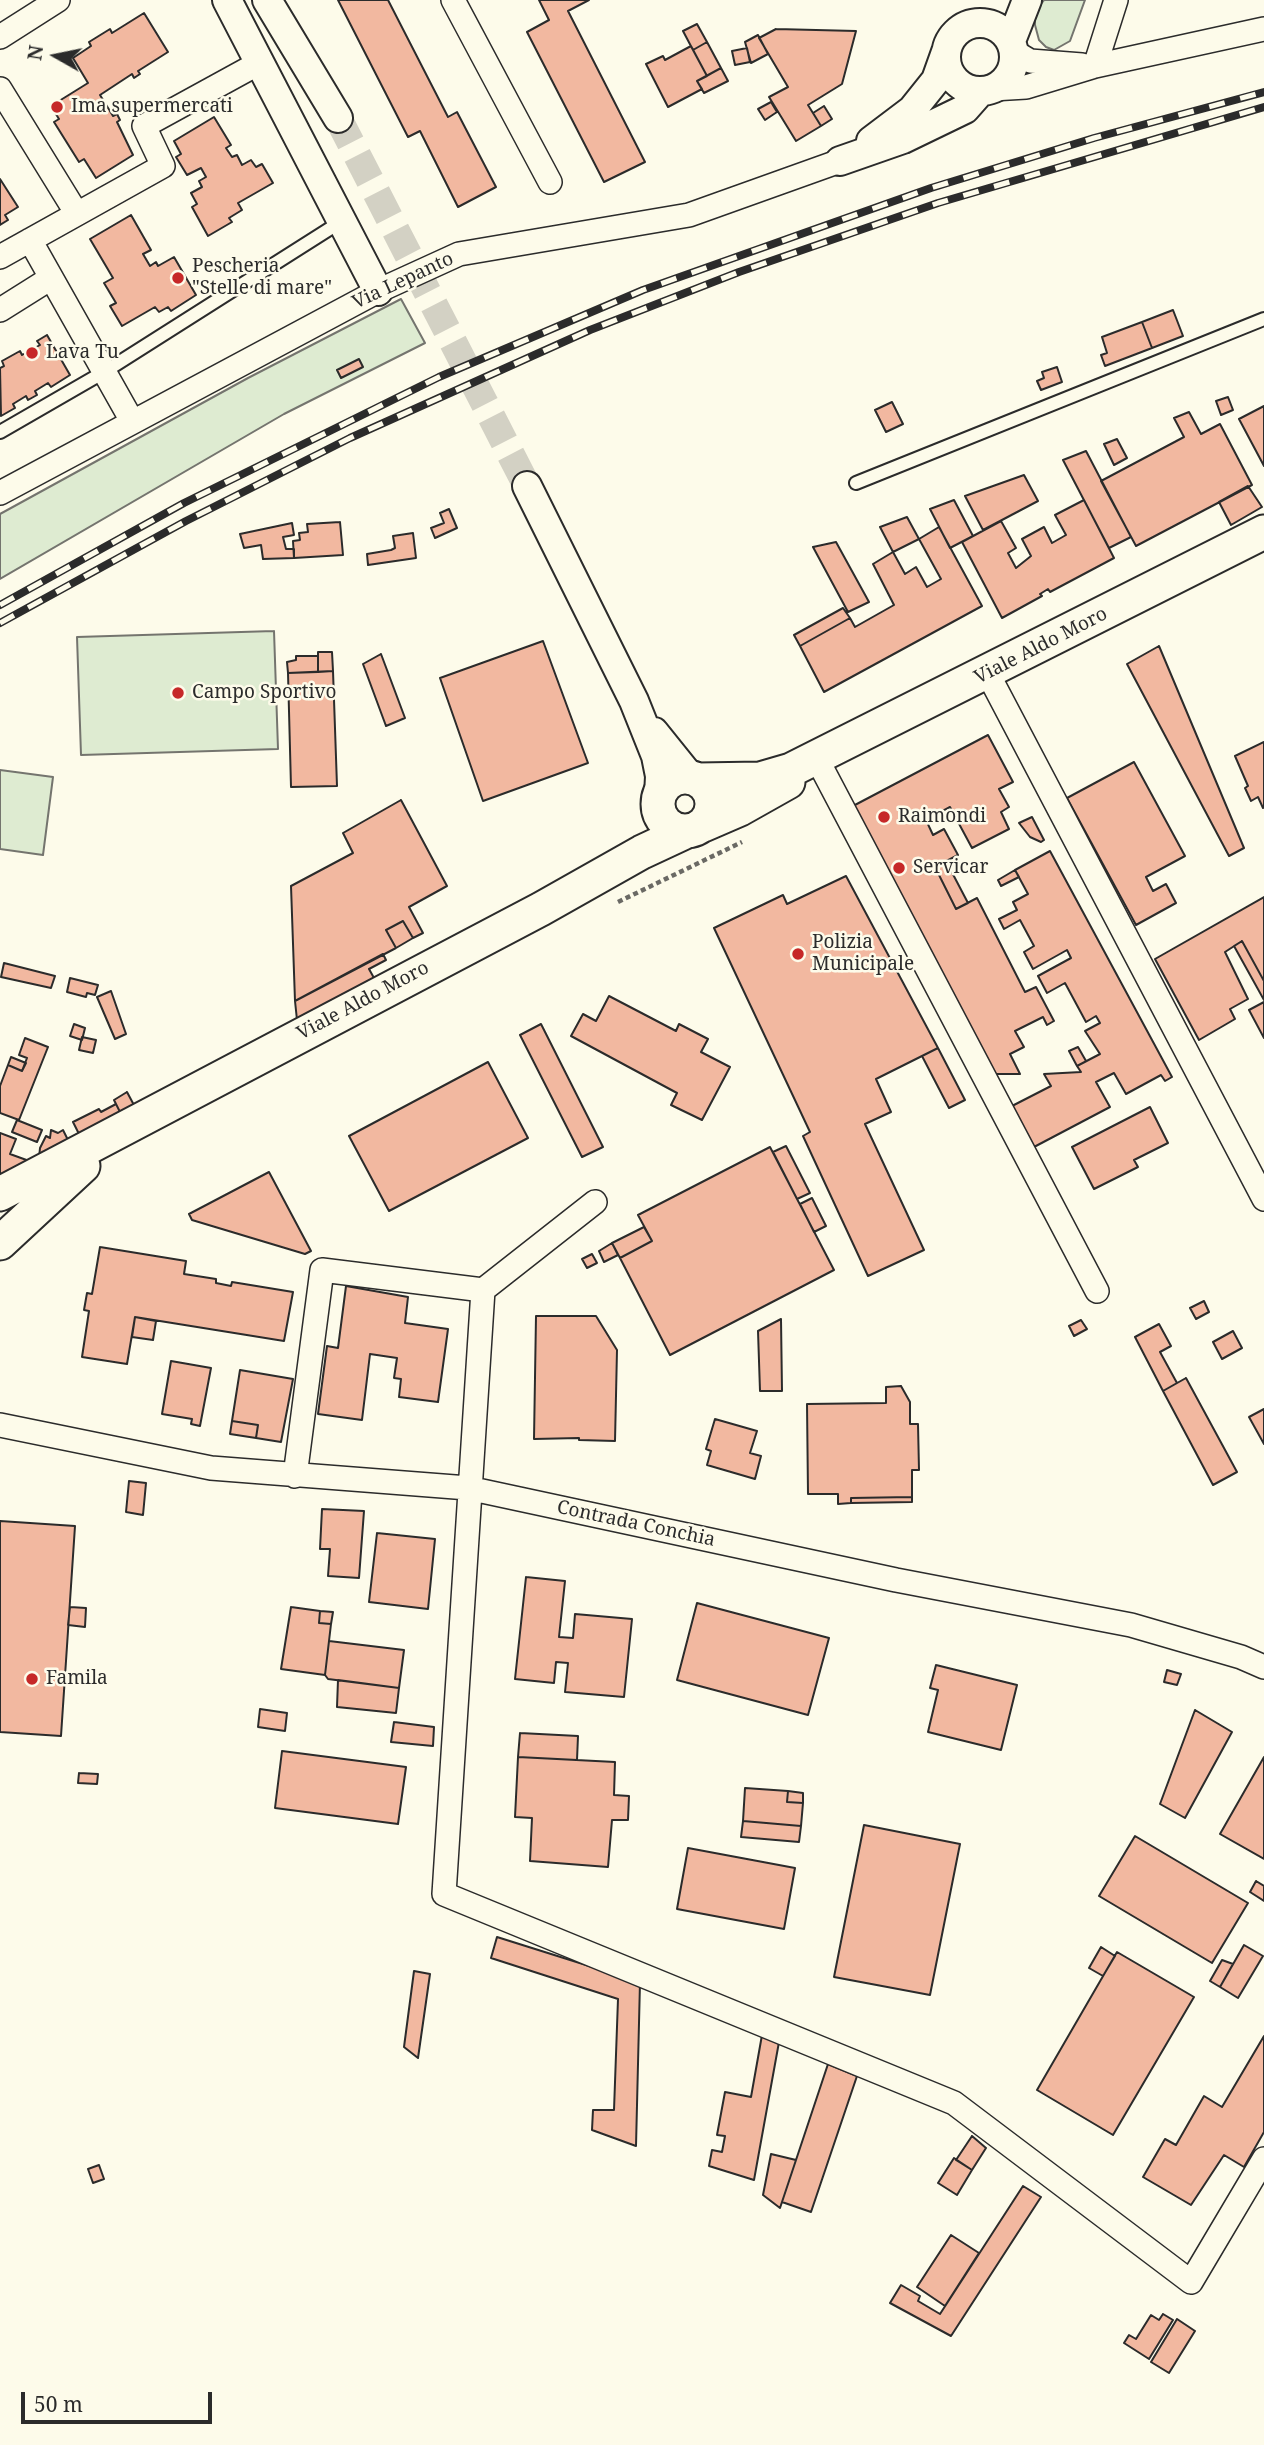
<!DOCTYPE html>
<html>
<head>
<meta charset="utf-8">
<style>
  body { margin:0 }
  #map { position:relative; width:1264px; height:2445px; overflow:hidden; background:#fdfbea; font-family:"Noto Serif",serif }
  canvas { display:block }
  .north { position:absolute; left:21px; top:21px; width:70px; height:70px; -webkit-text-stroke:5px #fdfbea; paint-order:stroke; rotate:279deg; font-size:19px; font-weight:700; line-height:28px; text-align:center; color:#2b2b2b }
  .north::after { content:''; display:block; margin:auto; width:24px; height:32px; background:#2b2b2b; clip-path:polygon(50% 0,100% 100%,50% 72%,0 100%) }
  .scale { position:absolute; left:21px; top:2392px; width:191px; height:32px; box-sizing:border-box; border:4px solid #2b2b2b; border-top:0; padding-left:9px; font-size:21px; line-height:24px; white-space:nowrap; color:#2b2b2b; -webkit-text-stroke:5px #fdfbea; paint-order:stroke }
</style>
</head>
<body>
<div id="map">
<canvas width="1264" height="2445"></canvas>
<div class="north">N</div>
<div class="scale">50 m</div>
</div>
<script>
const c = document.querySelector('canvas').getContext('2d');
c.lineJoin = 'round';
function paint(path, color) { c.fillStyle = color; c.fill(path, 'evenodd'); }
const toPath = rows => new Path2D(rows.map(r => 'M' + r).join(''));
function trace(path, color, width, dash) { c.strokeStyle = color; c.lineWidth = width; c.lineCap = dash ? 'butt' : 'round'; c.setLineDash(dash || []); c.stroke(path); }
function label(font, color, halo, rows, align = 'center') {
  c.font = font + ' "Noto Serif",serif'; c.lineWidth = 5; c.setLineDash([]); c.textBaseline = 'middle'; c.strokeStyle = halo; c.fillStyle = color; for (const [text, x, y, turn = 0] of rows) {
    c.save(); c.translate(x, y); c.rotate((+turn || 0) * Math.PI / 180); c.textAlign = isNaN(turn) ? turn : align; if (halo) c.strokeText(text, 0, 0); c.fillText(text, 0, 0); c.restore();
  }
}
const green = toPath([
  [1044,0,1085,0,1070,41,1054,50,1046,47,1039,40,1035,25,1035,11,1044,0],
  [401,299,425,343,284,414,0,579,0,514,248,378,401,299],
  [274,631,278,749,81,755,77,637,274,631],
  [0,770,53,777,43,855,0,849,0,770]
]);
const building = toPath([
  [338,0,388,0,448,117,457,112,496,187,458,207,420,131,408,137,338,0],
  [539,0,589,0,568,11,645,162,604,182,527,32,549,20,539,0],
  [144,13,168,52,138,71,140,74,134,78,132,74,100,95,113,116,117,114,120,120,117,122,133,155,96,178,84,159,79,162,54,122,59,119,51,106,88,83,73,58,91,46,89,42,110,29,112,33,144,13],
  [697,24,707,42,693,50,683,31,697,24],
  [776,29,856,31,842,84,808,105,821,126,796,141,769,97,788,87,759,38,776,29],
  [758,35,768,54,751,63,745,42,758,35],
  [707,42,721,68,707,76,693,50,707,42],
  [691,46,707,76,697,81,702,89,668,107,646,64,663,56,665,60,691,46],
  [747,48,750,62,735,65,732,51,747,48],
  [721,68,728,81,704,93,697,81,721,68],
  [771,102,777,112,765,120,758,109,771,102],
  [824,106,832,119,821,126,813,113,824,106],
  [214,117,231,145,226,148,232,157,237,155,242,165,251,160,256,167,262,164,273,183,238,203,242,210,229,218,232,222,208,236,192,207,197,204,191,193,202,187,199,181,206,177,201,168,187,175,176,157,181,154,174,141,214,117],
  [0,179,18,207,5,215,8,220,0,225,0,179],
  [131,215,151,250,143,254,150,266,156,262,158,266,174,257,196,295,171,311,168,307,159,312,155,307,122,326,110,306,116,303,104,283,113,278,90,239,131,215],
  [1173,310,1183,336,1152,348,1142,322,1173,310],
  [1142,322,1152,348,1105,366,1101,355,1107,353,1102,337,1142,322],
  [47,335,70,375,51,387,48,383,35,391,37,395,28,400,26,396,13,404,15,408,1,416,0,368,4,366,2,361,20,351,22,355,40,345,37,341,47,335],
  [359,359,363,367,341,378,337,370,359,359],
  [1057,367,1062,382,1041,390,1037,381,1044,378,1042,372,1057,367],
  [1228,397,1233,410,1221,415,1216,401,1228,397],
  [892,402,903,424,886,432,875,410,892,402],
  [1264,406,1264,466,1239,419,1264,406],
  [1189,412,1201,434,1220,424,1252,485,1136,546,1101,481,1184,437,1174,418,1189,412],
  [1117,439,1127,458,1114,465,1104,444,1117,439],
  [1086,451,1131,537,1109,548,1063,460,1086,451],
  [1024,475,1038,501,983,530,965,496,1024,475],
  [1248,486,1262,507,1231,525,1219,502,1248,486],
  [954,500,973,536,950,548,930,509,954,500],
  [1084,500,1114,558,1050,592,1048,589,1040,594,1042,596,1002,618,962,542,1001,521,1016,548,1008,553,1016,568,1031,556,1022,539,1044,527,1052,543,1066,535,1055,515,1084,500],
  [449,509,457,528,435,538,431,528,444,523,440,513,449,509],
  [907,517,919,539,893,552,880,527,907,517],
  [340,522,343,555,294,558,293,541,300,540,299,533,308,532,307,524,340,522],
  [292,523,294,535,283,537,286,549,294,549,294,558,263,559,261,545,244,548,240,534,292,523],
  [939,527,982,606,824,692,800,646,850,618,855,627,894,605,873,564,893,552,905,574,916,567,927,587,941,579,919,539,939,527],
  [413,533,416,558,368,565,367,554,391,550,395,548,393,536,413,533],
  [836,542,869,602,848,612,813,547,836,542],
  [843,608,850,618,800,646,794,635,843,608],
  [543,641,588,763,483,801,440,678,543,641],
  [1159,646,1244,848,1229,856,1127,664,1159,646],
  [318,652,332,652,333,671,318,672,318,652],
  [381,654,405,718,386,726,363,664,381,654],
  [296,656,318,656,318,672,288,673,287,662,296,660,296,656],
  [333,671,337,786,291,787,288,673,333,671],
  [988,735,1013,782,999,789,1009,807,1001,812,1009,829,972,848,950,807,926,820,933,835,944,829,958,855,935,867,956,909,977,898,1025,992,1036,987,1054,1021,1047,1025,1043,1017,1015,1031,1024,1047,1010,1054,1020,1074,994,1074,853,806,988,735],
  [1264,742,1264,807,1263,808,1258,797,1251,801,1245,788,1248,786,1235,756,1264,742],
  [1134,762,1185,856,1146,877,1153,891,1166,884,1176,903,1136,925,1067,798,1134,762],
  [401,800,447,886,409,907,423,933,413,938,403,921,386,930,396,948,295,1001,291,886,353,853,343,833,401,800],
  [1032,817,1044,840,1041,842,1030,837,1019,823,1032,817],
  [1050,851,1172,1077,1165,1081,1161,1075,1126,1094,1114,1073,1096,1082,1110,1107,1034,1147,1012,1106,1051,1086,1044,1074,1081,1072,1077,1066,1100,1054,1085,1031,1100,1023,1096,1016,1086,1022,1065,983,1047,993,1038,976,1071,958,1067,950,1033,969,1024,952,1034,946,1020,920,1004,929,999,919,1017,910,1013,902,1028,894,1015,870,1050,851],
  [946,861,968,903,956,909,935,867,946,861],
  [1015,870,1019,877,1001,886,998,880,1015,870],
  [846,876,938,1048,876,1079,891,1112,865,1124,924,1250,868,1276,803,1136,810,1132,714,928,783,895,787,904,846,876],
  [1264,897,1264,981,1242,941,1225,952,1248,999,1230,1009,1235,1019,1199,1040,1155,959,1264,897],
  [403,921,413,938,396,948,386,930,403,921],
  [1242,941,1264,981,1264,1000,1234,946,1242,941],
  [383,954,386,960,369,969,374,978,297,1020,295,1001,383,954],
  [4,963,55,976,51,988,1,977,4,963],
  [70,978,98,985,95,995,87,993,86,997,67,992,70,978],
  [111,991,126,1034,115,1039,97,997,111,991],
  [609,996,676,1031,679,1024,708,1039,701,1052,730,1067,702,1120,671,1105,677,1093,571,1036,583,1014,596,1021,609,996],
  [1264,1002,1264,1038,1249,1010,1264,1002],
  [74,1024,85,1028,82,1040,70,1036,74,1024],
  [541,1024,603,1147,582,1157,520,1035,541,1024],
  [82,1037,96,1040,93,1053,79,1050,82,1037],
  [25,1038,48,1047,19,1120,0,1113,0,1086,8,1065,22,1071,27,1058,19,1055,25,1038],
  [1078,1047,1086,1061,1077,1066,1069,1051,1078,1047],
  [938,1048,965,1100,949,1108,922,1056,938,1048],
  [11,1057,26,1063,22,1071,8,1065,11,1057],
  [488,1062,528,1138,389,1211,349,1136,488,1062],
  [127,1092,135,1107,121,1114,114,1100,127,1092],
  [116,1104,121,1114,80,1136,73,1122,99,1109,101,1112,116,1104],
  [1150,1107,1168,1143,1134,1160,1138,1167,1094,1189,1072,1147,1150,1107],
  [17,1120,42,1130,37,1142,12,1132,17,1120],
  [51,1130,58,1133,63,1130,69,1142,39,1158,40,1148,46,1136,50,1138,51,1130],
  [0,1133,16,1139,10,1154,32,1162,0,1179,0,1133],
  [786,1146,810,1193,797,1199,773,1152,786,1146],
  [770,1147,834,1270,670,1355,620,1258,652,1241,638,1215,770,1147],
  [269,1172,311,1251,305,1254,192,1220,189,1214,269,1172],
  [812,1198,826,1226,814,1232,800,1204,812,1198],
  [644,1227,652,1241,620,1258,612,1243,644,1227],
  [612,1243,618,1255,604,1262,599,1251,612,1243],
  [100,1247,186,1261,184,1274,216,1279,216,1283,231,1286,232,1282,293,1292,284,1341,135,1317,127,1364,82,1357,89,1311,84,1310,87,1293,92,1294,100,1247],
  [592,1254,597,1263,587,1268,582,1259,592,1254],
  [346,1286,408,1297,405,1323,448,1329,438,1402,399,1397,401,1379,394,1378,397,1358,370,1354,362,1420,318,1414,327,1346,338,1348,346,1286],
  [1204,1301,1209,1312,1196,1319,1190,1308,1204,1301],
  [536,1316,596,1316,617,1350,615,1441,579,1440,579,1438,534,1439,536,1316],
  [135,1317,156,1321,153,1340,132,1337,135,1317],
  [781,1319,782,1391,760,1391,758,1331,781,1319],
  [1081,1320,1087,1329,1074,1336,1069,1326,1081,1320],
  [1159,1324,1171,1346,1160,1352,1177,1383,1163,1391,1135,1337,1159,1324],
  [1233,1331,1242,1348,1222,1359,1213,1342,1233,1331],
  [171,1361,211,1368,200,1426,191,1424,192,1419,162,1414,171,1361],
  [240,1370,293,1379,281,1442,256,1438,258,1425,232,1421,240,1370],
  [1186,1378,1237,1472,1213,1485,1163,1391,1186,1378],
  [901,1386,910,1402,910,1424,918,1424,919,1470,912,1470,912,1497,851,1498,851,1503,838,1504,838,1494,808,1494,807,1404,886,1403,886,1387,901,1386],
  [1264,1409,1264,1444,1249,1417,1264,1409],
  [715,1419,757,1431,750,1453,761,1456,755,1479,707,1465,711,1451,706,1449,715,1419],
  [232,1421,258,1425,256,1438,230,1434,232,1421],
  [129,1481,146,1483,143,1515,126,1512,129,1481],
  [912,1497,912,1502,851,1503,851,1498,912,1497],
  [322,1509,364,1511,359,1578,328,1576,330,1549,320,1549,322,1509],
  [0,1521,75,1526,61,1736,0,1732,0,1521],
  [377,1533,435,1539,428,1609,369,1602,377,1533],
  [526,1577,565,1581,559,1637,573,1638,575,1614,632,1619,624,1697,565,1692,568,1663,556,1662,554,1683,515,1679,526,1577],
  [697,1603,829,1638,808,1715,677,1680,697,1603],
  [70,1607,86,1608,85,1627,68,1625,70,1607],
  [291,1607,320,1611,319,1623,331,1624,325,1675,281,1669,291,1607],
  [320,1611,333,1612,331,1624,319,1623,320,1611],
  [329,1641,404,1650,399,1688,328,1679,325,1675,329,1641],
  [936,1665,1017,1685,1001,1750,928,1732,938,1690,930,1688,936,1665],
  [1167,1670,1181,1674,1177,1685,1164,1682,1167,1670],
  [338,1680,399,1688,396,1713,337,1707,338,1680],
  [260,1709,287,1713,285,1731,258,1727,260,1709],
  [1195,1710,1232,1732,1185,1818,1160,1804,1195,1710],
  [394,1722,434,1727,433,1746,391,1742,394,1722],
  [520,1733,578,1736,577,1760,518,1757,520,1733],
  [282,1751,406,1767,398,1824,275,1808,282,1751],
  [518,1757,615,1762,614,1795,629,1796,628,1820,612,1820,608,1867,530,1861,532,1818,515,1817,518,1757],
  [1264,1757,1264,1859,1220,1834,1264,1757],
  [79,1773,98,1774,97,1784,78,1783,79,1773],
  [745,1788,788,1791,787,1802,803,1803,801,1826,743,1821,745,1788],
  [788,1791,803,1793,803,1803,787,1802,788,1791],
  [743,1821,801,1826,799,1842,741,1837,743,1821],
  [864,1825,960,1844,930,1995,834,1977,864,1825],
  [1135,1836,1248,1903,1212,1963,1099,1896,1135,1836],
  [688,1848,795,1868,784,1929,677,1909,688,1848],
  [1256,1881,1264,1886,1264,1901,1250,1892,1256,1881],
  [497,1937,640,1982,636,2146,592,2130,593,2110,614,2110,618,1999,491,1958,497,1937],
  [1244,1945,1263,1956,1238,1998,1220,1987,1244,1945],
  [1101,1947,1115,1956,1103,1976,1089,1968,1101,1947],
  [1117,1952,1194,1997,1113,2135,1037,2090,1117,1952],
  [1222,1960,1233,1964,1220,1987,1210,1981,1222,1960],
  [414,1971,430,1974,418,2058,404,2047,414,1971],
  [762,2035,779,2042,754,2180,709,2166,712,2150,722,2152,725,2136,717,2135,725,2092,751,2097,762,2035],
  [1264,2036,1264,2132,1244,2167,1224,2155,1191,2205,1143,2177,1165,2139,1176,2145,1204,2096,1222,2107,1264,2036],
  [828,2064,857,2076,811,2212,782,2202,828,2064],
  [972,2136,986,2148,972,2170,956,2160,972,2136],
  [771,2154,796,2160,780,2208,763,2195,771,2154],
  [954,2158,972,2170,957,2195,938,2183,954,2158],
  [99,2165,104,2179,93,2183,88,2169,99,2165],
  [1023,2186,1041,2197,951,2336,890,2303,901,2285,920,2296,918,2301,940,2314,1023,2186],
  [951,2235,979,2253,945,2306,917,2287,951,2235],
  [1163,2314,1173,2320,1149,2359,1124,2343,1129,2335,1136,2339,1151,2315,1159,2320,1163,2314],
  [1177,2319,1195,2331,1169,2373,1151,2362,1177,2319]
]);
const tertiaryTunnel = toPath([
  [338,118,527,486]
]);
const path = toPath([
  [618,902,742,842]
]);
const service = toPath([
  [0,432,104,372,342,221],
  [856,483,1264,319]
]);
const minor = toPath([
  [453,0,550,182],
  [0,37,58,0],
  [1015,52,1030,61,1082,65],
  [1095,66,1116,0],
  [0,89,77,214],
  [992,89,1026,87,1095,66,1264,29],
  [30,240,132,421],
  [0,257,163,166,144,126,259,63],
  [0,310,51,278],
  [0,493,378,291,459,254,689,215,840,161],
  [987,672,1264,1199],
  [817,759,1097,1291],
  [483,1290,444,1894,954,2103,1191,2282,1264,2159],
  [0,1425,211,1468,468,1488,896,1580,1131,1625,1241,1657,1264,1667],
  [295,1476,322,1270,483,1290,595,1202]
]);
const tertiary = toPath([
  [227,0,378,291],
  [267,0,338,118],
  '946 57a34 34 0 1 1 68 0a34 34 0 1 1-68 0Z',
  [1011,41,1027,0],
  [871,141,912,110,936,80,946,52],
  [840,161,903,139,965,109,980,92],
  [527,486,634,701,656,756,660,776,659,796],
  [654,732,691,778]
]);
const secondary = toPath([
  '658 804a27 27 0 1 1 54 0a27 27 0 1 1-54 0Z',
  [698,780,760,779,791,770,1264,532],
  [703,825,740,809,788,782],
  [0,1194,541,909,642,852,687,831],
  [0,1243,83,1166]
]);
const rail = toPath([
  [0,605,184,503,344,424,439,377,643,290,931,188,1094,138,1264,92],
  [0,623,186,521,350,438,590,330,739,272,938,203,1264,107]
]);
const markers = [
  [57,107,7,"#c62828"],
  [178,278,7,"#c62828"],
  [32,353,7,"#c62828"],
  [178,693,7,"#c62828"],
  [884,817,7,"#c62828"],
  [899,868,7,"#c62828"],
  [798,954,7,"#c62828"],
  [32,1679,7,"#c62828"]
];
const poiNames = [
  ["Ima supermercati",71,107],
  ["Pescheria",192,267],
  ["\"Stelle di mare\"",192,289],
  ["Lava Tu",46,353],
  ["Campo Sportivo",192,693],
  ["Raimondi",898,817],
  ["Servicar",913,868],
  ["Polizia",812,943],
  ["Municipale",812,965],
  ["Famila",46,1679]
];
const streetNames = [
  ["Via Lepanto",403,281,-25],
  ["Viale Aldo Moro",1041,646,-27],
  ["Viale Aldo Moro",363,1001,-28],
  ["Contrada Conchia",636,1524,12]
];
paint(green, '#deebd1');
trace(green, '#74746e', 2);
paint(building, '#f2b8a0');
trace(building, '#2b2b2b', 2);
trace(tertiaryTunnel, '#d3d1c4', 28, [28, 14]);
trace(service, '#2b2b2b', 16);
trace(minor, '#2b2b2b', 26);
trace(tertiary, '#2b2b2b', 32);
trace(secondary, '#2b2b2b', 37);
trace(path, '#6a6964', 4.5, [5, 3.5]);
trace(service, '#fdfbea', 12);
trace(minor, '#fdfbea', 23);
trace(tertiary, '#fdfbea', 28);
trace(secondary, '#fdfbea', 33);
trace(rail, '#2b2b2b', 8);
trace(rail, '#fdfbea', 5, [16]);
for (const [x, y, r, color] of markers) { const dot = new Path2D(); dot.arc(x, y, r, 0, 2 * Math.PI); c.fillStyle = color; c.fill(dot); trace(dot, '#fdfbea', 2.5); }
label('19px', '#2b2b2b', '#fdfbea', poiNames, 'left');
label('19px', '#2b2b2b', '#fdfbea', streetNames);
</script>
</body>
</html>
